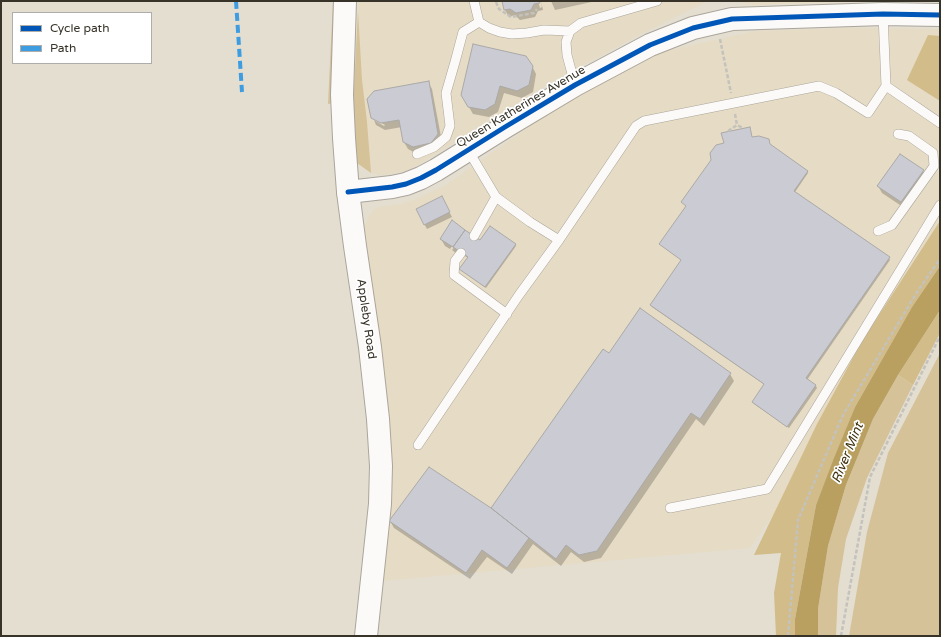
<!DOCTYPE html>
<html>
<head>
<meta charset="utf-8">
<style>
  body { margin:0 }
  #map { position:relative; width:941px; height:637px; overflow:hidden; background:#e4ded1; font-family:"Varela Round",sans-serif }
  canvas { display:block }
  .frame { position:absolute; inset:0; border:2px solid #373329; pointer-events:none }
  .legend { position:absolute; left:12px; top:12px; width:140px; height:52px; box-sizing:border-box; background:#fff; border:1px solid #afada9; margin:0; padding:5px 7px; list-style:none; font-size:12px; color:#373329 }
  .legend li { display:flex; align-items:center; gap:8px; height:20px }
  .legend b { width:20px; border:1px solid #afada9 }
</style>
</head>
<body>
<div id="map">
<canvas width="941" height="637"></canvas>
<div class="frame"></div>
<ul class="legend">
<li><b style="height:5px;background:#0057b8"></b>Cycle path</li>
<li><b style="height:5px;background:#3e9de1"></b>Path</li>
</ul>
</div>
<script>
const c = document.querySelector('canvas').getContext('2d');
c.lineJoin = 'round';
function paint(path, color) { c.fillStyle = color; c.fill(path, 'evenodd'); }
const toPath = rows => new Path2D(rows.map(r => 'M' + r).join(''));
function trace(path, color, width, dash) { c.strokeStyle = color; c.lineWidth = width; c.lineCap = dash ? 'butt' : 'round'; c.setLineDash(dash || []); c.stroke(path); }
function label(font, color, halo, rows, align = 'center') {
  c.font = font + ' "Varela Round",sans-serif'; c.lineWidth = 3.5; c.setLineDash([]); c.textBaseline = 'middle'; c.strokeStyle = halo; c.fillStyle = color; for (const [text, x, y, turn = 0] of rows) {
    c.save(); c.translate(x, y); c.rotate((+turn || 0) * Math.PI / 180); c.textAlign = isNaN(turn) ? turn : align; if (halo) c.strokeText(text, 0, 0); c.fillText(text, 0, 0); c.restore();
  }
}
const built = toPath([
  [358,1,712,1,706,2,641,34,554,81,475,129,420,164,406,171,392,174,381,175,371,173,357,163,353,108],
  [736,1,873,1,754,5],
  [850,28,940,29,940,248,783,501,750,548,383,581,391,491,361,225,365,225,369,216,373,210,378,207,400,204,416,199,446,185,564,102,665,51,756,31]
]);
const green = toPath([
  [333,1,336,1,333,103,328,104],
  [358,11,362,80,367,122,371,173,357,163,353,108],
  [940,353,940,636,849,636,867,532,888,453],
  [898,375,913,385,867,478,846,539,838,588,836,636,818,636,818,609,828,546,846,485,873,419]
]);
const forest = toPath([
  [928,35,940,36,940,101,907,80],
  [940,221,940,266,912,307,855,407,816,505,795,619,795,636,776,636,774,593,781,553,754,555,817,424,862,341],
  [940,310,940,333,913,385,898,375]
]);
const water = toPath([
  [940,266,940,310,898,375,873,419,846,485,828,546,818,609,818,636,795,636,795,619,816,505,834,458,855,407,912,307]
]);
const shadow = toPath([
  [502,1,538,1,540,8,542,7,541,1,543,10,538,11,535,17,520,20,515,15,509,17,505,10],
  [551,1,596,1,555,10],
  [532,66,536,74,533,92,522,98,504,93,498,112,489,117,473,114,462,95],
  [428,82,432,89,442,142,417,154,408,149,404,142,402,127,385,130,376,125,374,120,384,126,385,125,373,118,373,120,372,117],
  [752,138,770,145,807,171,808,173,795,192,889,258,890,260,807,380,816,386,817,388,789,428,754,404,753,402,765,385,652,307,651,305,682,260,662,246,660,244,687,206,682,202],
  [923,171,927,178,906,209,882,193,878,186],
  [444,202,452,217,427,229,417,210],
  [453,222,464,230,464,232,466,231,480,241,490,227,515,244,516,246,486,288,462,271,460,269,468,258,459,252,457,254,452,250,465,233,463,231,450,249,445,246,441,239],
  [603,350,609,354,730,374,734,381,704,426,696,419,601,558,584,562,571,552,561,566,533,544,512,574,487,557,470,579,394,528,390,521,491,509]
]);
const building = toPath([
  [502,1,539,1,540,3,534,4,531,10,516,13,510,9,504,10,502,1],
  [473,44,526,56,533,66,529,85,517,91,500,86,495,104,485,110,468,107,461,95,473,44],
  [429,81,438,134,431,143,413,147,403,142,399,120,381,123,371,118,367,99,374,91,429,81],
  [750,127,752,137,759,136,769,139,770,144,808,171,794,191,890,257,806,378,816,385,787,427,752,402,764,384,650,305,681,260,659,244,686,206,681,202,711,160,710,153,716,145,724,143,721,133,750,127],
  [900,154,924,170,901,202,877,186,900,154],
  [442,196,450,212,424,225,416,209,442,196],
  [452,220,465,230,453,247,440,239,452,220],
  [490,226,516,244,485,287,459,269,468,257,453,247,465,230,480,240,490,226],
  [640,308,731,373,700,419,691,413,597,551,579,555,566,545,556,559,491,508,603,349,609,353,640,308],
  [429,467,491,508,529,538,507,568,482,550,466,573,389,521,429,467]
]);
const path = toPath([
  [496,2,499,9,511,17,534,13,537,9],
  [720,39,731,93],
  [735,114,737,125],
  [728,131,737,125,743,128],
  [788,636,798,520,843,415,917,292,940,259],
  [841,636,870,477,940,336]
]);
const lane = toPath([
  [474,1,479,22,489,28,500,32,512,34,527,33,544,30,570,31],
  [883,14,886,86,940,123],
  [575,85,567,55,566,42,570,31,581,23,657,1],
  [417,154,434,147,446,137,450,126,446,93,455,62,463,32,479,22],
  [878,231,892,225,934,166,933,153,909,136,898,134],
  [474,236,496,197],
  [559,240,636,126,644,121,819,86,836,93,868,113,886,86],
  [461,253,455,261,454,275,507,314],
  [418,445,519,295,559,240,530,222,496,197,468,150],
  [670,508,767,489,940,205]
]);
const secondary = toPath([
  [348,192,392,187,406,184,421,178,436,170,505,127,575,85,650,45,693,28,732,19,883,14,940,15]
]);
const primary = toPath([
  [345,1,342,95,344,138,348,192,355,246,370,347,378,419,381,466,380,504,366,636]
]);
const quiet = toPath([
  [236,1,242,92]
]);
const cycleway = toPath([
  [348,192,392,187,406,184,421,178,436,170,505,127,575,85,650,45,693,28,732,19,883,14,940,15]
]);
const streetNames = [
  ["Queen Katherines Avenue",521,107,-31],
  ["Appleby Road",366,319,82]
];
const waterNames = [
  ["River Mint",848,453,-68]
];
paint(built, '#e6dbc4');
paint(green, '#d5c298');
paint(forest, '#d2bc8a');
paint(water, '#b9a060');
paint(shadow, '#0003');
paint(building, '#cbcbd4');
trace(building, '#abaaa8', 1);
trace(lane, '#aaa59b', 10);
trace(secondary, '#aaa59b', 24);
trace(primary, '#aaa59b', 24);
trace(path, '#c3c2bc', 2.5, [4, 2]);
trace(lane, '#fbfaf8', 9);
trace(secondary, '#fbfaf8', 22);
trace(primary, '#fbfaf8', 22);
trace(quiet, '#3e9de1', 4, [8, 4]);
trace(cycleway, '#0057b8', 5);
label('12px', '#373329', '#fff', streetNames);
label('italic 13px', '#3e2f0a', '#fff', waterNames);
</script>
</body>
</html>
